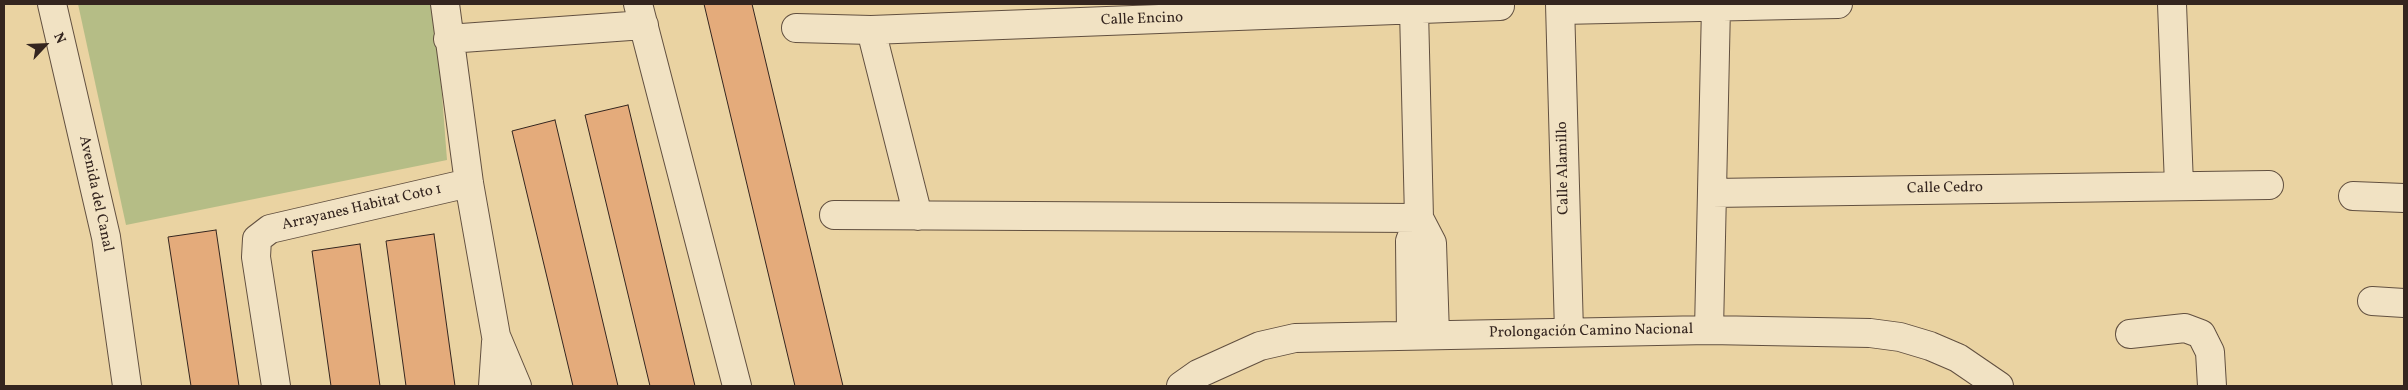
<!DOCTYPE html>
<html>
<head>
<meta charset="utf-8">
<style>
  body { margin:0 }
  #map { position:relative; width:2408px; height:390px; overflow:hidden; background:#ead3a2; font-family:Vollkorn,serif }
  canvas { display:block }
  .frame { position:absolute; inset:0; border:5px solid #34251f; pointer-events:none }
  .north { position:absolute; left:20px; top:20px; width:50px; height:50px; -webkit-text-stroke:4px #f1e2c3; paint-order:stroke; rotate:65deg; font-size:14px; font-weight:700; line-height:20px; text-align:center; color:#34251f }
  .north::after { content:''; display:block; margin:auto; width:18px; height:22px; background:#34251f; clip-path:polygon(50% 0,100% 100%,50% 72%,0 100%) }
</style>
</head>
<body>
<div id="map">
<canvas width="2408" height="390"></canvas>
<div class="frame"></div>
<div class="north">N</div>
</div>
<script>
const c = document.querySelector('canvas').getContext('2d');
c.lineJoin = 'round';
function paint(path, color) { c.fillStyle = color; c.fill(path, 'evenodd'); }
const toPath = rows => new Path2D(rows.map(r => 'M' + r).join(''));
function trace(path, color, width, dash) { c.strokeStyle = color; c.lineWidth = width; c.lineCap = dash ? 'butt' : 'round'; c.setLineDash(dash || []); c.stroke(path); }
function label(font, color, halo, rows, align = 'center') {
  c.font = font + ' Vollkorn,serif'; c.lineWidth = 4.5; c.setLineDash([]); c.textBaseline = 'middle'; c.strokeStyle = halo; c.fillStyle = color; for (const [text, x, y, turn = 0] of rows) {
    c.save(); c.translate(x, y); c.rotate((+turn || 0) * Math.PI / 180); c.textAlign = isNaN(turn) ? turn : align; if (halo) c.strokeText(text, 0, 0); c.fillText(text, 0, 0); c.restore();
  }
}
const green = toPath([
  [78,4,435,4,447,160,126,225]
]);
const building = toPath([
  [704,4,752,4,843,386,795,386,704,4],
  [628,105,695,386,650,386,585,115,628,105],
  [555,120,618,386,573,386,512,131,555,120],
  [216,230,239,386,191,386,168,237,216,230],
  [434,234,455,386,406,386,386,241,434,234],
  [360,244,380,386,331,386,312,251,360,244]
]);
const minor = toPath([
  [52,4,106,237,127,386],
  [445,4,469,183,496,336,517,386],
  [638,4,737,386],
  [1560,4,1569,332],
  [2172,4,2179,185],
  [1561,10,1838,4],
  [796,28,871,30,1500,6],
  [871,30,918,216],
  [448,39,644,25],
  [1712,193,2269,185],
  [2353,196,2404,198],
  [834,215,1419,218],
  [1419,218,1432,243,1435,335],
  [2372,301,2404,303],
  [1709,330,1716,6],
  [2130,334,2185,328,2201,334,2210,352,2212,386],
  [1411,335,1410,241,1419,218,1414,10],
  [276,386,256,257,257,239,270,229,469,183],
  [493,386,496,342],
  [1181,386,1198,374,1260,346,1295,338,1709,330,1870,333,1900,337,1930,346,1958,358,1999,386]
]);
const streetNames = [
  ["Calle Encino",1142,20,-2],
  ["Calle Alamillo",1564,168,-91],
  ["Calle Cedro",1945,189,-1],
  ["Avenida del Canal",95,194,78],
  ["Arrayanes Habitat Coto 1",362,208,-13],
  ["Prolongación Camino Nacional",1591,332,-1]
];
paint(green, '#b5bd86');
paint(building, '#e4ab7b');
trace(building, '#34251f', 1);
trace(minor, '#625040', 30);
trace(minor, '#f1e2c3', 28);
label('15px', '#34251f', '#f1e2c3', streetNames);
</script>
</body>
</html>
